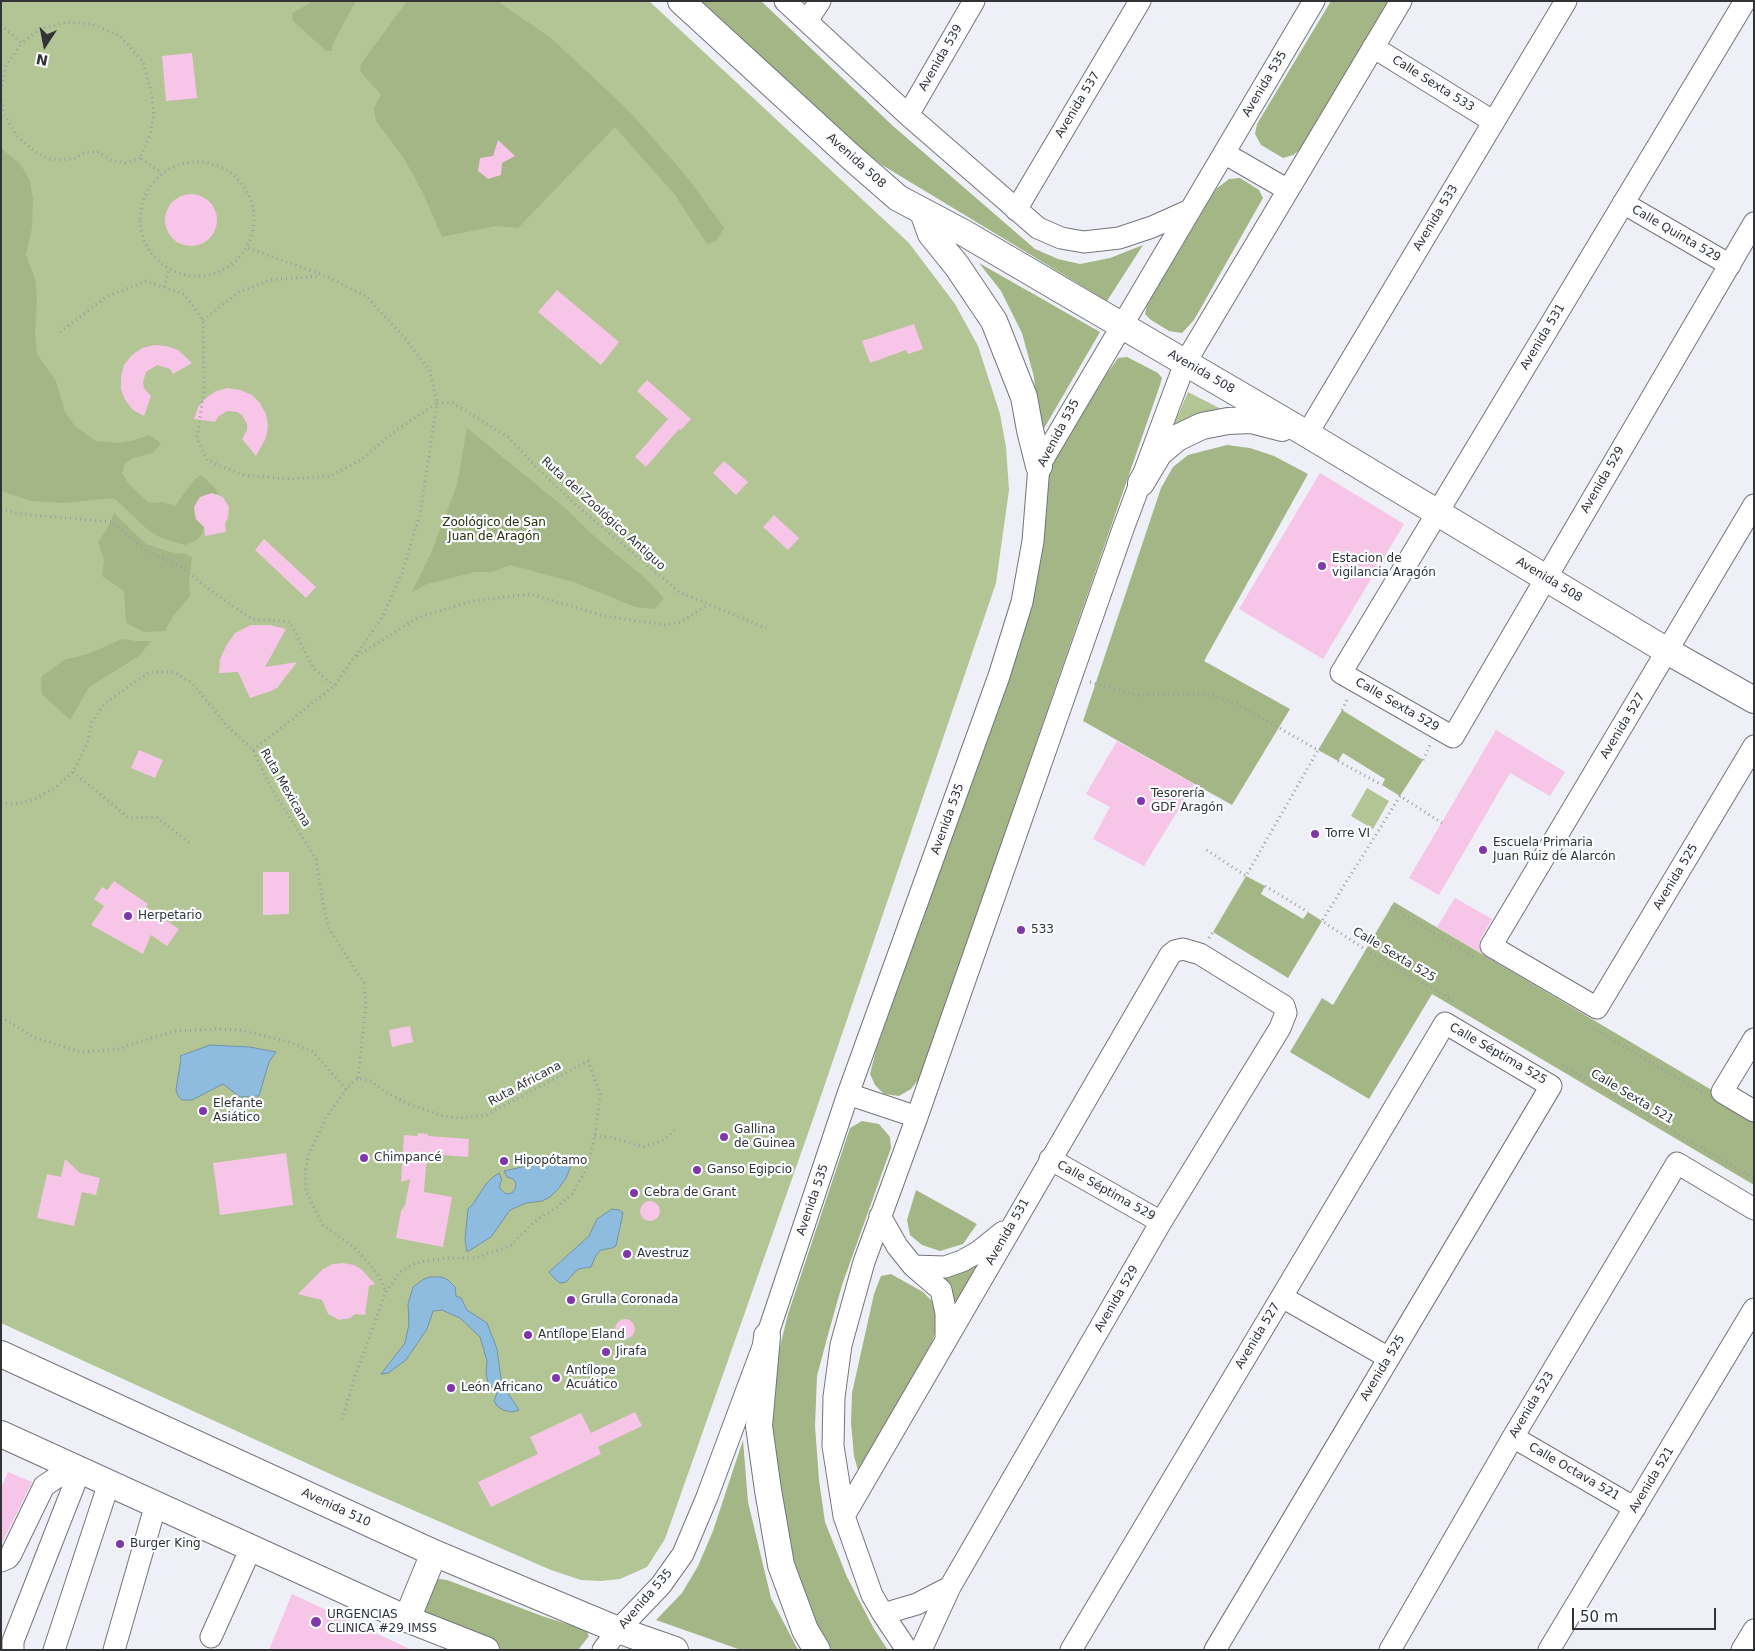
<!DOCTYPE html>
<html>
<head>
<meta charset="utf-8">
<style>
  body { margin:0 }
  #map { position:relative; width:1755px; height:1651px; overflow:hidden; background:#eeeff7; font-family:"DejaVu Sans",sans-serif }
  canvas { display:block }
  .frame { position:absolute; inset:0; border:2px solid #323336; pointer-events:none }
  .north { position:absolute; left:20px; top:20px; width:50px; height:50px; -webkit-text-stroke:4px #fcfdfe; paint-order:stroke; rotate:191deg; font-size:14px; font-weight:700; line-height:20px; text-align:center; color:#323336 }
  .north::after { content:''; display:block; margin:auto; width:18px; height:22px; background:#323336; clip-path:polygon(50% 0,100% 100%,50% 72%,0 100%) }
  .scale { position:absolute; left:1572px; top:1608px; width:144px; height:22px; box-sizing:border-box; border:2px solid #323336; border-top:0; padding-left:6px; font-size:15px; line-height:18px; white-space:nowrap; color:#323336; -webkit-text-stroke:4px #fcfdfe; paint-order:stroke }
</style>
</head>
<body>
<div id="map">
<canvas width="1755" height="1651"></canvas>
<div class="frame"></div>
<div class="north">N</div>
<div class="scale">50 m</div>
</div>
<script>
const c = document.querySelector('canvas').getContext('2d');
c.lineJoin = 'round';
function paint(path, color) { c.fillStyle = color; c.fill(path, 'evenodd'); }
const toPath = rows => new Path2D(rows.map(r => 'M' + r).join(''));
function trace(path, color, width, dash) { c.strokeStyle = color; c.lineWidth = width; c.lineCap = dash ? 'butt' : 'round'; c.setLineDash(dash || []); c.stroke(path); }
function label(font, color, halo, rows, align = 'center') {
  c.font = font + ' "DejaVu Sans",sans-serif'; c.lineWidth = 4.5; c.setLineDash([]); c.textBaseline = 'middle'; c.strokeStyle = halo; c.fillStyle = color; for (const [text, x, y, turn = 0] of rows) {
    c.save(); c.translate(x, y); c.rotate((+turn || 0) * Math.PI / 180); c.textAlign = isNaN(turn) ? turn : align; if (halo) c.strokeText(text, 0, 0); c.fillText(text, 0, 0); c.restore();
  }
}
const green = toPath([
  [1,1,649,1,909,243,955,304,978,346,1000,414,1006,447,1009,490,996,583,812,1122,665,1539,647,1567,620,1579,601,1581,581,1580,551,1570,339,1478,1,1323],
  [1188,392,1221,409,1172,429],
  [1367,788,1389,801,1373,829,1351,816]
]);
const forest = toPath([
  [314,1,356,1,333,43,332,51,326,51,293,21,292,13],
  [407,1,497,1,551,38,628,110,687,177,724,228,716,241,707,244,675,195,615,127,518,228,496,226,442,237,423,193,405,160,376,121,374,108,381,95,360,71,361,64],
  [700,1,761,1,893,126,1035,249,1058,259,1080,264,1110,258,1143,245,1107,301,882,165,853,142],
  [1331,1,1388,1,1304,147,1293,155,1283,158,1261,145,1255,134,1257,124],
  [1,148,20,164,30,180,33,200,32,228,26,255,35,279,37,298,35,331,37,354,56,381,65,412,75,426,96,441,118,443,135,440,149,435,161,443,153,453,133,458,124,465,122,473,128,483,149,503,163,502,175,506,194,480,201,475,215,488,218,494,206,494,196,502,194,513,196,519,204,527,201,535,197,540,191,543,185,545,161,538,148,530,114,498,63,503,32,501,1,491],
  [1240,178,1259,190,1263,198,1194,320,1182,333,1169,331,1151,320,1145,314,1147,305,1216,189,1229,179],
  [979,263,1100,332,1039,437,1034,377,1022,333,1001,291],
  [1127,357,1158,373,1162,378,1160,385,920,1078,911,1089,899,1096,884,1094,875,1085,870,1074,876,1050,1022,635,1046,470,1108,372,1118,358],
  [467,428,565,508,595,537,643,576,664,598,655,609,635,607,574,582,510,565,492,572,475,572,427,584,412,592,431,553,457,485],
  [1227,445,1250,448,1274,456,1308,474,1204,661,1290,709,1232,805,1083,721,1161,488,1173,467,1188,455],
  [114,513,146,544,174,553,186,554,192,557,189,581,190,596,174,615,165,631,144,632,126,623,124,591,102,576,104,560,98,542,107,529],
  [122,639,136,641,151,641,139,656,89,687,70,720,42,694,41,677,64,660,88,654],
  [1342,710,1423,760,1400,796,1382,785,1385,779,1343,753,1338,761,1318,750],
  [1246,876,1265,886,1261,894,1303,919,1308,912,1322,921,1288,978,1213,932],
  [1394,902,1754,1115,1754,1185,1432,994,1369,1099,1290,1052,1322,998,1333,1005],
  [862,1121,879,1124,890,1137,891,1148,842,1285,829,1331,817,1376,815,1426,819,1480,825,1522,847,1577,874,1629,888,1650,832,1650,805,1602,789,1549,773,1462,771,1415,776,1363,788,1314,850,1128],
  [916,1190,977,1224,963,1244,940,1251,922,1245,910,1235,907,1220],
  [980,1263,954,1312,936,1274,945,1276,955,1275],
  [891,1274,923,1292,933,1302,938,1323,933,1340,859,1474,854,1456,851,1423,852,1393,874,1294,881,1276],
  [743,1440,748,1502,771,1598,798,1650,741,1650,656,1620,682,1593,698,1566,713,1531],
  [433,1578,447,1580,542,1616,586,1630,589,1636,578,1650,504,1650,431,1623,423,1607]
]);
const water = toPath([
  [210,1045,250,1047,276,1052,269,1062,259,1096,240,1097,223,1084,192,1100,182,1100,178,1096,176,1090,181,1059,180,1056,210,1045],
  [550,1159,572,1163,566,1178,559,1188,550,1197,542,1201,526,1203,510,1210,491,1237,467,1252,465,1239,468,1209,473,1204,486,1184,492,1178,499,1173,502,1180,500,1183,500,1189,506,1194,512,1193,515,1189,516,1183,513,1179,507,1177,504,1171,531,1165,539,1160,550,1159],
  [612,1209,619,1210,623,1213,616,1246,612,1248,601,1250,596,1255,591,1267,578,1269,566,1282,560,1283,554,1278,549,1272,589,1236,597,1219,612,1209],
  [430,1277,442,1277,448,1280,455,1287,456,1296,461,1298,467,1310,487,1323,497,1349,501,1379,506,1390,519,1410,512,1412,503,1410,497,1406,494,1401,497,1393,488,1382,486,1374,487,1361,480,1337,460,1318,442,1310,433,1311,427,1329,406,1360,388,1373,381,1374,405,1343,409,1324,408,1304,413,1287,424,1279,430,1277]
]);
const building = toPath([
  [192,53,197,98,166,101,162,56],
  [498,140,515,156,502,163,501,175,488,179,478,171,480,158,493,156],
  '165 220a26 26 0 1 1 52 0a26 26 0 1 1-52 0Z',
  [557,290,619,342,601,365,538,312],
  [914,324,923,349,908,354,906,350,870,363,862,341],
  [154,345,166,346,178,350,192,363,173,374,170,369,157,365,146,372,143,382,144,388,151,396,144,416,133,410,125,400,121,389,121,376,124,365,132,355,142,348],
  [647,380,691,419,681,430,679,429,646,467,635,457,668,419,637,391],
  [228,388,240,390,252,395,260,403,266,414,268,426,266,438,256,456,242,439,247,430,247,424,242,415,237,412,227,411,218,417,215,422,194,419,198,407,206,398,216,391],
  [724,461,748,482,736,495,713,473],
  [1320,473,1404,524,1323,659,1239,609],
  [212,493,223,497,229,507,228,518,225,523,226,532,205,536,204,527,196,519,194,507,200,497],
  [774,515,799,538,788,550,763,527],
  [264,539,316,587,306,598,255,550],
  [251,625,270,625,286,629,265,667,297,662,277,688,271,691,250,698,238,672,219,673,220,659,226,646,235,633],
  [1496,730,1565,772,1550,796,1510,773,1439,895,1409,878],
  [1117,741,1194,784,1144,866,1093,839,1110,807,1086,794],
  [139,750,163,760,155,778,131,768],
  [263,872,289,872,289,914,263,915],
  [114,881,148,904,146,907,179,929,167,946,151,935,143,954,91,925,104,906,94,899,102,887,107,890],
  [1455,898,1492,919,1480,940,1479,946,1481,953,1437,927],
  [410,1026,413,1042,392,1047,389,1030],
  [418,1133,428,1134,428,1136,469,1139,468,1157,427,1154,424,1192,452,1197,443,1247,396,1238,401,1211,405,1205,410,1179,401,1182,404,1135,417,1136],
  [286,1153,293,1205,220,1215,213,1163],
  [65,1159,80,1173,100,1178,96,1195,82,1192,74,1226,37,1218,47,1174,61,1177],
  '640 1211a10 10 0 1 1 20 0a10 10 0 1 1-20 0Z',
  [343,1263,354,1265,362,1270,375,1284,369,1286,365,1315,355,1314,350,1318,339,1320,328,1314,322,1300,298,1294,323,1269,333,1264],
  '615 1329a10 10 0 1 1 20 0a10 10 0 1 1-20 0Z',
  [635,1412,642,1426,598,1447,601,1454,491,1507,478,1482,538,1454,530,1437,581,1413,591,1433],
  [8,1472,32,1482,1,1545,1,1488],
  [292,1594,412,1650,269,1650]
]);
const path = toPath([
  [1,25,22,43,40,29,68,22,92,24,120,36,143,62,151,91,154,114,150,135,140,158,162,173],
  [1,91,6,65,22,43],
  [1,95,4,114,16,135,34,151,49,159,63,160,76,158,86,152,99,152,111,160,125,163,140,158],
  '140 219a57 57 0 1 1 114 0a57 57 0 1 1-114 0Z',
  [164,287,169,268],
  [203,320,239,292,270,280,320,276],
  [60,332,106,297,146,281,184,294,203,320,204,390,197,439,207,460,243,475,291,479,331,476,362,459,395,431,437,403,430,371,405,338,366,296,323,275,248,248],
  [1,509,20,514,113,522,126,534,147,551,180,566,214,593,252,619,290,622,314,669,334,686],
  [357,656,417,618,472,601,530,594,604,616,666,625,681,622,707,605],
  [1090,682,1141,696,1157,694,1205,694,1237,704,1318,750,1246,876,1205,849],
  [1342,710,1348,698],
  [253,750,334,686,383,616,402,573,420,514,437,403,453,403,508,437,538,469,576,505,679,592,766,628],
  [1423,760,1430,745],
  [1338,761,1382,785],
  [73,772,129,818,156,817,191,844],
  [1,803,17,804,35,799,56,787,73,772,87,744,92,722,105,703,150,672,174,672,192,683,228,727,253,750,270,786,316,859,323,904,329,929,364,983,366,1004,358,1078],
  [1442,823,1400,796,1322,921,1366,950,1457,1003],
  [1265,886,1308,912],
  [1391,907,1475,958],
  [1209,938,1213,932],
  [1,1017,35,1038,81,1052,119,1049,141,1041,176,1031,214,1029,241,1030,289,1042,313,1052,346,1089,358,1078,371,1081,384,1091,408,1104,443,1116,459,1118,486,1115,588,1061,600,1094,595,1136,586,1170,572,1194,557,1207,535,1221,510,1246,476,1258,446,1258,415,1263,400,1272,386,1291,355,1377,342,1420],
  [1593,1028,1704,1094],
  [1563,1065,1692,1143,1754,1178],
  [346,1089,326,1118,309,1154,305,1172,306,1191,323,1225,355,1248,377,1273,386,1291],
  [595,1136,613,1138,643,1147,664,1140,676,1129]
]);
const minor = toPath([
  [785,1,908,115,1038,228,1061,238,1084,242,1119,238,1152,227,1190,210],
  [1745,1,1341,673,1453,737,1754,223],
  [807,21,820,1],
  [1373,47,1494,122],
  [908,115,974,1],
  [1224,153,1288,190],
  [1623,203,1730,265],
  [1016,210,1140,1],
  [1307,434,1566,1],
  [1754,505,1491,946,1597,1008,1754,746],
  [1754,1039,1722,1092,1754,1111],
  [848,1094,917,1117],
  [1050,1159,1161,1222],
  [880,1216,897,1246,913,1266,945,1267,962,1261,978,1252,1003,1232],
  [913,1266,941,1290,946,1313,946,1339],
  [1282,1297,1389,1358],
  [1513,1437,1635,1508],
  [844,1516,1170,955,1175,951,1183,949,1200,954,1284,1006,1286,1013,1280,1028,1161,1222,950,1587,921,1650],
  [1,1561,8,1558,11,1554,44,1486,74,1466],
  [883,1614,917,1604,950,1587],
  [211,1637,251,1548],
  [13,1650,13,1641,80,1470],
  [54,1650,109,1483],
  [114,1650,156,1504],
  [603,1650,618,1630,661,1585,683,1554,707,1497,767,1336,848,1094,999,676,1022,602,1033,541,1039,466,1314,1],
  [907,1650,883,1614,872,1595,844,1516,833,1446,834,1397,841,1345,864,1262,917,1117,1123,529,1185,363,1401,1],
  [1071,1650,1445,1023,1551,1086,1215,1650],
  [1390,1650,1513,1437,1677,1163,1754,1209],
  [1549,1650,1754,1309],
  [1742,1650,1754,1630]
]);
const major = toPath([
  [681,1,851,157,898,198,964,233,1307,434,1667,651,1754,700],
  [923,212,931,234,957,266,994,321,1024,397,1030,430,1039,466],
  [1141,483,1159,453,1177,438,1202,426,1228,421,1251,420,1282,428],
  [767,1336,759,1426,768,1490,781,1565,805,1630,817,1650],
  [1,1354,434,1553,618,1630,675,1650],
  [1,1434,407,1619,486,1650],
  [407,1619,434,1553]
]);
const markers = [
  [1322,566,5,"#8037a9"],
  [1141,801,5,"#8037a9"],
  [1315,834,5,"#8037a9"],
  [1483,850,5,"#8037a9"],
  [128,916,5,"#8037a9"],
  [1021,930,5,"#8037a9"],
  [203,1111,5,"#8037a9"],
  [724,1137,5,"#8037a9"],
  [364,1158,5,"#8037a9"],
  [504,1161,5,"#8037a9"],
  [697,1170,5,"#8037a9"],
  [634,1193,5,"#8037a9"],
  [627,1254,5,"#8037a9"],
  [571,1300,5,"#8037a9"],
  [528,1335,5,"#8037a9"],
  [606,1352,5,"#8037a9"],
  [556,1378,5,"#8037a9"],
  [451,1388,5,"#8037a9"],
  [120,1544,5,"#8037a9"],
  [316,1622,6,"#8037a9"]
];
const streetNames = [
  ["Avenida 539",941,58,-60],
  ["Avenida 535",1265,84,-59],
  ["Calle Sexta 533",1433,84,32],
  ["Avenida 537",1078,105,-59],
  ["Avenida 508",856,161,42],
  ["Avenida 533",1436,218,-59],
  ["Calle Quinta 529",1676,234,30],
  ["Avenida 531",1543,337,-59],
  ["Avenida 508",1201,372,30],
  ["Avenida 535",1059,433,-62],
  ["Avenida 529",1603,480,-60],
  ["Ruta del Zoológico Antiguo",603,514,42],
  ["Avenida 508",1549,580,31],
  ["Calle Sexta 529",1397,705,30],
  ["Avenida 527",1623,726,-59],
  ["Ruta Mexicana",285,788,60],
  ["Avenida 535",948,819,-70],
  ["Avenida 525",1676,877,-59],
  ["Calle Sexta 525",1394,955,31],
  ["Calle Séptima 525",1498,1054,30],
  ["Ruta Africana",525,1084,-28],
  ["Calle Sexta 521",1632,1097,31],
  ["Calle Séptima 529",1106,1191,29],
  ["Avenida 535",813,1200,-71],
  ["Avenida 531",1008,1232,-60],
  ["Avenida 529",1117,1299,-60],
  ["Avenida 527",1258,1336,-59],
  ["Avenida 525",1383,1368,-59],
  ["Avenida 523",1532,1405,-59],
  ["Calle Octava 521",1574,1472,30],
  ["Avenida 521",1652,1480,-59],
  ["Avenida 510",336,1508,25],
  ["Avenida 535",646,1599,-49]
];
const parkNames = [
  ["Zoológico de San",494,523],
  ["Juan de Aragón",494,537]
];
const poiNames = [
  ["Estacion de",1332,559],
  ["vigilancia Aragón",1332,573],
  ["Tesorería",1151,794],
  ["GDF Aragón",1151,808],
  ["Torre VI",1325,834],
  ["Escuela Primaria",1493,843],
  ["Juan Ruiz de Alarcón",1493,857],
  ["Herpetario",138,916],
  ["533",1031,930],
  ["Elefante",213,1104],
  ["Asiático",213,1118],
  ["Gallina",734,1130],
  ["de Guinea",734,1144],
  ["Chimpancé",374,1158],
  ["Hipopótamo",514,1161],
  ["Ganso Egipcio",707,1170],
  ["Cebra de Grant",644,1193],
  ["Avestruz",637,1254],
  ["Grulla Coronada",581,1300],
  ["Antílope Eland",538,1335],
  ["Jirafa",616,1352],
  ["Antílope",566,1371],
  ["Acuático",566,1385],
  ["León Africano",461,1388],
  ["Burger King",130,1544],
  ["URGENCIAS",327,1615],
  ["CLINICA #29 IMSS",327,1629]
];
paint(green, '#b3c594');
paint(forest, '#a4b685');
paint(water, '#8ebcdf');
trace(water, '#7293ac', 1);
paint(building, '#f6c5e7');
trace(minor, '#74757d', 23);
trace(major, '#74757d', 28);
trace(path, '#9c9da3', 3, [1, 4]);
trace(minor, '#fff', 21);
trace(major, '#fff', 26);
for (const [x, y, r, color] of markers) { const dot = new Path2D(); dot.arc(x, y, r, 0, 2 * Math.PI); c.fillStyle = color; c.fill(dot); trace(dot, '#fcfdfe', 2); }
label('12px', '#323336', '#fcfdfe', streetNames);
label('12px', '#242f09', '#fcfdfe', parkNames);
label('12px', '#323336', '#fcfdfe', poiNames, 'left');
</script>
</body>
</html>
